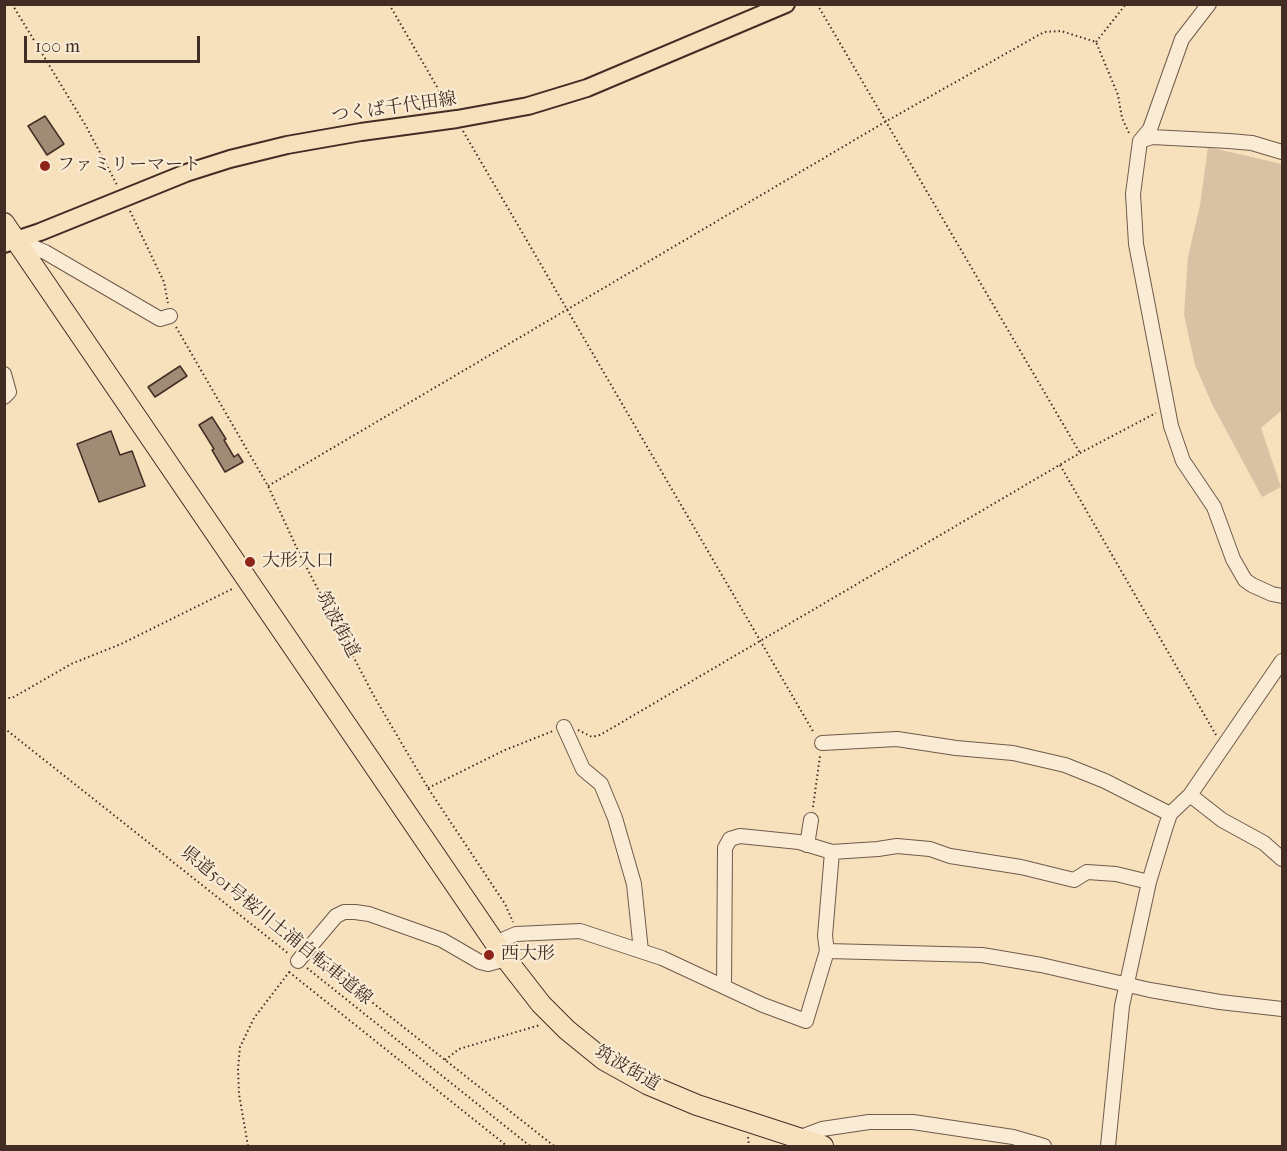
<!DOCTYPE html>
<html>
<head>
<meta charset="utf-8">
<style>
  body { margin:0 }
  #map { position:relative; width:1287px; height:1151px; overflow:hidden; background:#f7e1bd; font-family:"IM FELL French Canon",serif }
  canvas { display:block }
  .frame { position:absolute; inset:0; border:6px solid #422d25; pointer-events:none }
  .scale { position:absolute; left:24px; top:36px; width:176px; height:27px; box-sizing:border-box; border:3px solid #422d25; border-top:0; padding-left:8px; font-size:18px; line-height:21px; white-space:nowrap; color:#422d25; -webkit-text-stroke:4px #faecd4; paint-order:stroke }
</style>
</head>
<body>
<div id="map">
<canvas width="1287" height="1151"></canvas>
<div class="frame"></div>
<div class="scale">100 m</div>
</div>
<script>
const c = document.querySelector('canvas').getContext('2d');
c.lineJoin = 'round';
function paint(path, color) { c.fillStyle = color; c.fill(path, 'evenodd'); }
const toPath = rows => new Path2D(rows.map(r => 'M' + r).join(''));
function trace(path, color, width, dash) { c.strokeStyle = color; c.lineWidth = width; c.lineCap = dash ? 'butt' : 'round'; c.setLineDash(dash || []); c.stroke(path); }
function label(font, color, halo, rows, align = 'center') {
  c.font = font + ' "IM FELL French Canon","Noto Serif JP",serif'; c.lineWidth = 4.5; c.setLineDash([]); c.textBaseline = 'middle'; c.strokeStyle = halo; c.fillStyle = color; for (const [text, x, y, turn = 0] of rows) {
    c.save(); c.translate(x, y); c.rotate((+turn || 0) * Math.PI / 180); c.textAlign = isNaN(turn) ? turn : align; if (halo) c.strokeText(text, 0, 0); c.fillText(text, 0, 0); c.restore();
  }
}
const green = toPath([
  [1208,147,1282,164,1282,410,1261,428,1281,487,1262,497,1212,404,1195,365,1184,315,1188,257,1200,205]
]);
const building = toPath([
  [45,116,64,144,47,155,28,126,45,116],
  [180,366,187,376,155,397,148,387,180,366],
  [212,417,226,439,224,440,234,457,238,454,243,462,225,472,212,450,214,449,199,425,212,417],
  [111,431,120,455,132,451,145,486,99,502,77,444,111,431]
]);
const path = toPath([
  [12,4,86,126,117,185],
  [389,4,448,106],
  [817,4,1080,453],
  [1096,42,1126,4],
  [463,131,814,733],
  [130,211,164,282,168,303],
  [176,327,268,486,301,557,375,698,428,788,505,904,513,922],
  [1060,465,1216,735],
  [268,486,885,122,1044,32,1061,31,1096,42,1118,95,1122,118,1129,133],
  [4,698,12,698,71,664,121,644,234,588],
  [4,728,289,954],
  [578,730,592,737,600,735,1080,453,1156,413],
  [428,788,505,750,553,731],
  [813,807,820,756],
  [316,958,554,1146],
  [307,968,530,1146],
  [289,972,507,1146],
  [445,1060,459,1049,540,1025],
  [748,1137,749,1146],
  [248,1146,239,1094,238,1069,240,1047,254,1018,290,971]
]);
const minor = toPath([
  [1209,4,1182,39,1150,129,1140,141,1133,194,1136,244,1171,426,1183,461,1214,507,1233,559,1245,580,1252,585,1272,594,1282,596],
  [1140,141,1152,137,1229,141,1252,143,1282,152],
  [17,240,45,252,160,319,170,316],
  [4,374,9,392,4,397],
  [564,727,583,769,601,784,615,818,634,884,641,951],
  [822,743,897,739,956,748,1013,753,1065,765,1105,781,1170,814],
  [1190,795,1222,820,1264,843,1282,859],
  [807,845,811,820],
  [495,943,516,934,580,931,662,958,763,1005,806,1021,827,951,982,955,1041,965,1150,990,1220,1002,1282,1009],
  [827,951,825,936,832,852],
  [298,961,336,916,344,912,355,912,369,914,442,940,480,962,488,964,506,959],
  [724,986,725,848,730,839,740,836,799,842,832,852,878,849,897,846,930,849,950,856,1021,867,1074,880,1087,872,1116,874,1149,882],
  [798,1138,822,1129,869,1122,913,1122,1013,1137,1044,1146],
  [1108,1146,1122,1006,1149,882,1165,829,1170,814,1190,795,1282,661]
]);
const major = toPath([
  [4,244,40,232,186,173,230,159,287,145,361,132,457,119,528,106,587,88,786,4]
]);
const highway = toPath([
  [4,223,506,959,541,1004,567,1030,604,1060,647,1084,697,1105,823,1146]
]);
const markers = [
  [45,166,6,"#8f2418"],
  [250,562,6,"#8f2418"],
  [489,955,6,"#8f2418"]
];
const streetNames = [
  ["つくば千代田線",394,108,-8],
  ["筑波街道",337,625,62],
  ["県道501号桜川土浦自転車道線",276,926,39],
  ["筑波街道",627,1069,30]
];
const poiNames = [
  ["ファミリーマート",57,166],
  ["大形入口",262,562],
  ["西大形",501,955]
];
paint(green, '#d8c2a3');
paint(building, '#a08b74');
trace(building, '#422d25', 1.5);
trace(minor, '#6f5a4b', 16);
trace(major, '#422d25', 20);
trace(highway, '#422d25', 22);
trace(path, '#422d25', 2, [1.5, 3]);
trace(minor, '#faecd4', 14);
trace(major, '#f7e1bd', 16);
trace(highway, '#f7e1bd', 20);
for (const [x, y, r, color] of markers) { const dot = new Path2D(); dot.arc(x, y, r, 0, 2 * Math.PI); c.fillStyle = color; c.fill(dot); trace(dot, '#faecd4', 2); }
label('18px', '#422d25', '#faecd4', streetNames);
label('18px', '#422d25', '#faecd4', poiNames, 'left');
</script>
</body>
</html>
